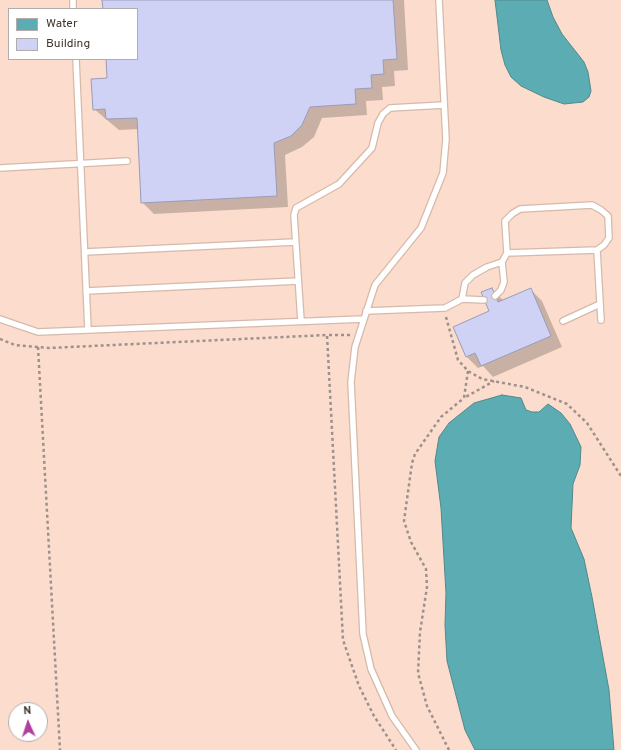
<!DOCTYPE html>
<html>
<head>
<meta charset="utf-8">
<style>
  body { margin:0 }
  #map { position:relative; width:621px; height:750px; overflow:hidden; background:#fbeee8; font-family:Overpass,sans-serif }
  canvas { display:block }
  .legend { position:absolute; left:8px; top:8px; width:130px; height:52px; box-sizing:border-box; background:#fff; border:1px solid #b2adab; margin:0; padding:5px 7px; list-style:none; font-size:12px; color:#3f332d }
  .legend li { display:flex; align-items:center; gap:8px; height:20px }
  .legend b { width:20px; border:1px solid #b2adab }
  .north { position:absolute; left:8px; top:702px; width:40px; height:40px; box-sizing:border-box; background:#fff; border:1px solid #b2adab; border-radius:50%; rotate:357deg; font-size:11px; font-weight:700; line-height:16px; text-align:center; color:#3f332d }
  .north::after { content:''; display:block; margin:auto; width:14px; height:18px; background:#af409d; clip-path:polygon(50% 0,100% 100%,50% 72%,0 100%) }
</style>
</head>
<body>
<div id="map">
<canvas width="621" height="750"></canvas>
<ul class="legend">
<li><b style="height:11px;background:#5cadb3"></b>Water</li>
<li><b style="height:11px;background:#d0d2f5"></b>Building</li>
</ul>
<div class="north">N</div>
</div>
<script>
const c = document.querySelector('canvas').getContext('2d');
c.lineJoin = 'round';
function paint(path, color) { c.fillStyle = color; c.fill(path, 'evenodd'); }
const toPath = rows => new Path2D(rows.map(r => 'M' + r).join(''));
function trace(path, color, width, dash) { c.strokeStyle = color; c.lineWidth = width; c.lineCap = dash ? 'butt' : 'round'; c.setLineDash(dash || []); c.stroke(path); }
const built = toPath([
  [0,0,621,0,621,750,0,750],
  [9,9,137,9,137,59,9,59],
  [16,710,40,710,40,734,16,734]
]);
const water = toPath([
  [495,0,547,0,553,17,562,34,584,62,588,72,591,91,589,97,583,102,564,104,544,97,521,86,511,77,505,65,501,50,495,0],
  [502,395,521,398,526,410,532,412,539,412,548,404,561,413,570,424,581,447,580,465,573,484,571,528,584,559,592,597,609,690,614,750,475,750,465,730,447,661,445,625,446,593,441,508,435,461,439,437,449,423,474,403,502,395]
]);
const shadow = toPath([
  [103,0,404,0,408,70,394,71,395,86,382,87,383,100,366,101,367,115,322,118,314,137,302,147,285,155,288,207,154,214,142,202,139,129,119,130,94,109,108,79,107,59,137,59,137,9,104,9],
  [491,289,503,300,531,290,542,301,562,347,493,377,483,366,478,368,467,357,490,312]
]);
const building = toPath([
  [102,0,393,0,397,59,383,60,384,74,371,75,372,88,355,89,356,104,310,107,302,125,291,136,274,143,277,196,141,203,137,118,106,119,105,109,93,110,91,79,107,78,106,59,137,59,137,9,103,9,102,0],
  [492,288,498,302,531,288,551,336,481,366,475,353,466,357,453,327,489,311,481,292,492,288]
]);
const path = toPath([
  [446,317,458,360,468,371,482,379,525,387,567,404,587,423,621,476],
  [350,335,327,335,343,640,359,686,374,716,396,750],
  [0,339,15,345,49,348,327,335],
  [38,347,60,750],
  [468,371,464,398,494,381],
  [449,750,427,706,418,673,420,632,427,587,426,569,411,542,404,521,412,463,415,454,441,417,464,398]
]);
const lane = toPath([
  [73,0,73,9],
  [76,59,88,330],
  [0,168,127,161],
  [597,250,601,320],
  [85,252,295,242],
  [86,291,298,281],
  [495,296,501,290,504,282,502,262,507,253,505,221,512,214,520,209,592,205,601,210,608,216,609,238,604,245,597,250,507,253],
  [462,299,465,283,473,275,487,267,502,262],
  [366,311,445,308,462,299,484,300],
  [0,319,38,332,363,319],
  [301,321,294,215,296,208,339,184,372,148,378,123,383,114,390,108,444,105],
  [563,321,600,304],
  [416,750,392,716,371,669,363,634,351,382,355,347,375,285,421,228,443,173,446,139,439,0]
]);
paint(built, '#fcddcd');
paint(water, '#5cadb3');
trace(water, '#53888b', 1);
paint(shadow, '#0003');
paint(building, '#d0d2f5');
trace(building, '#9a9cb8', 1);
trace(lane, '#d6b9a9', 8);
trace(path, '#9d918b', 2.5, [3, 3]);
trace(lane, '#fff', 5.5);
</script>
</body>
</html>
